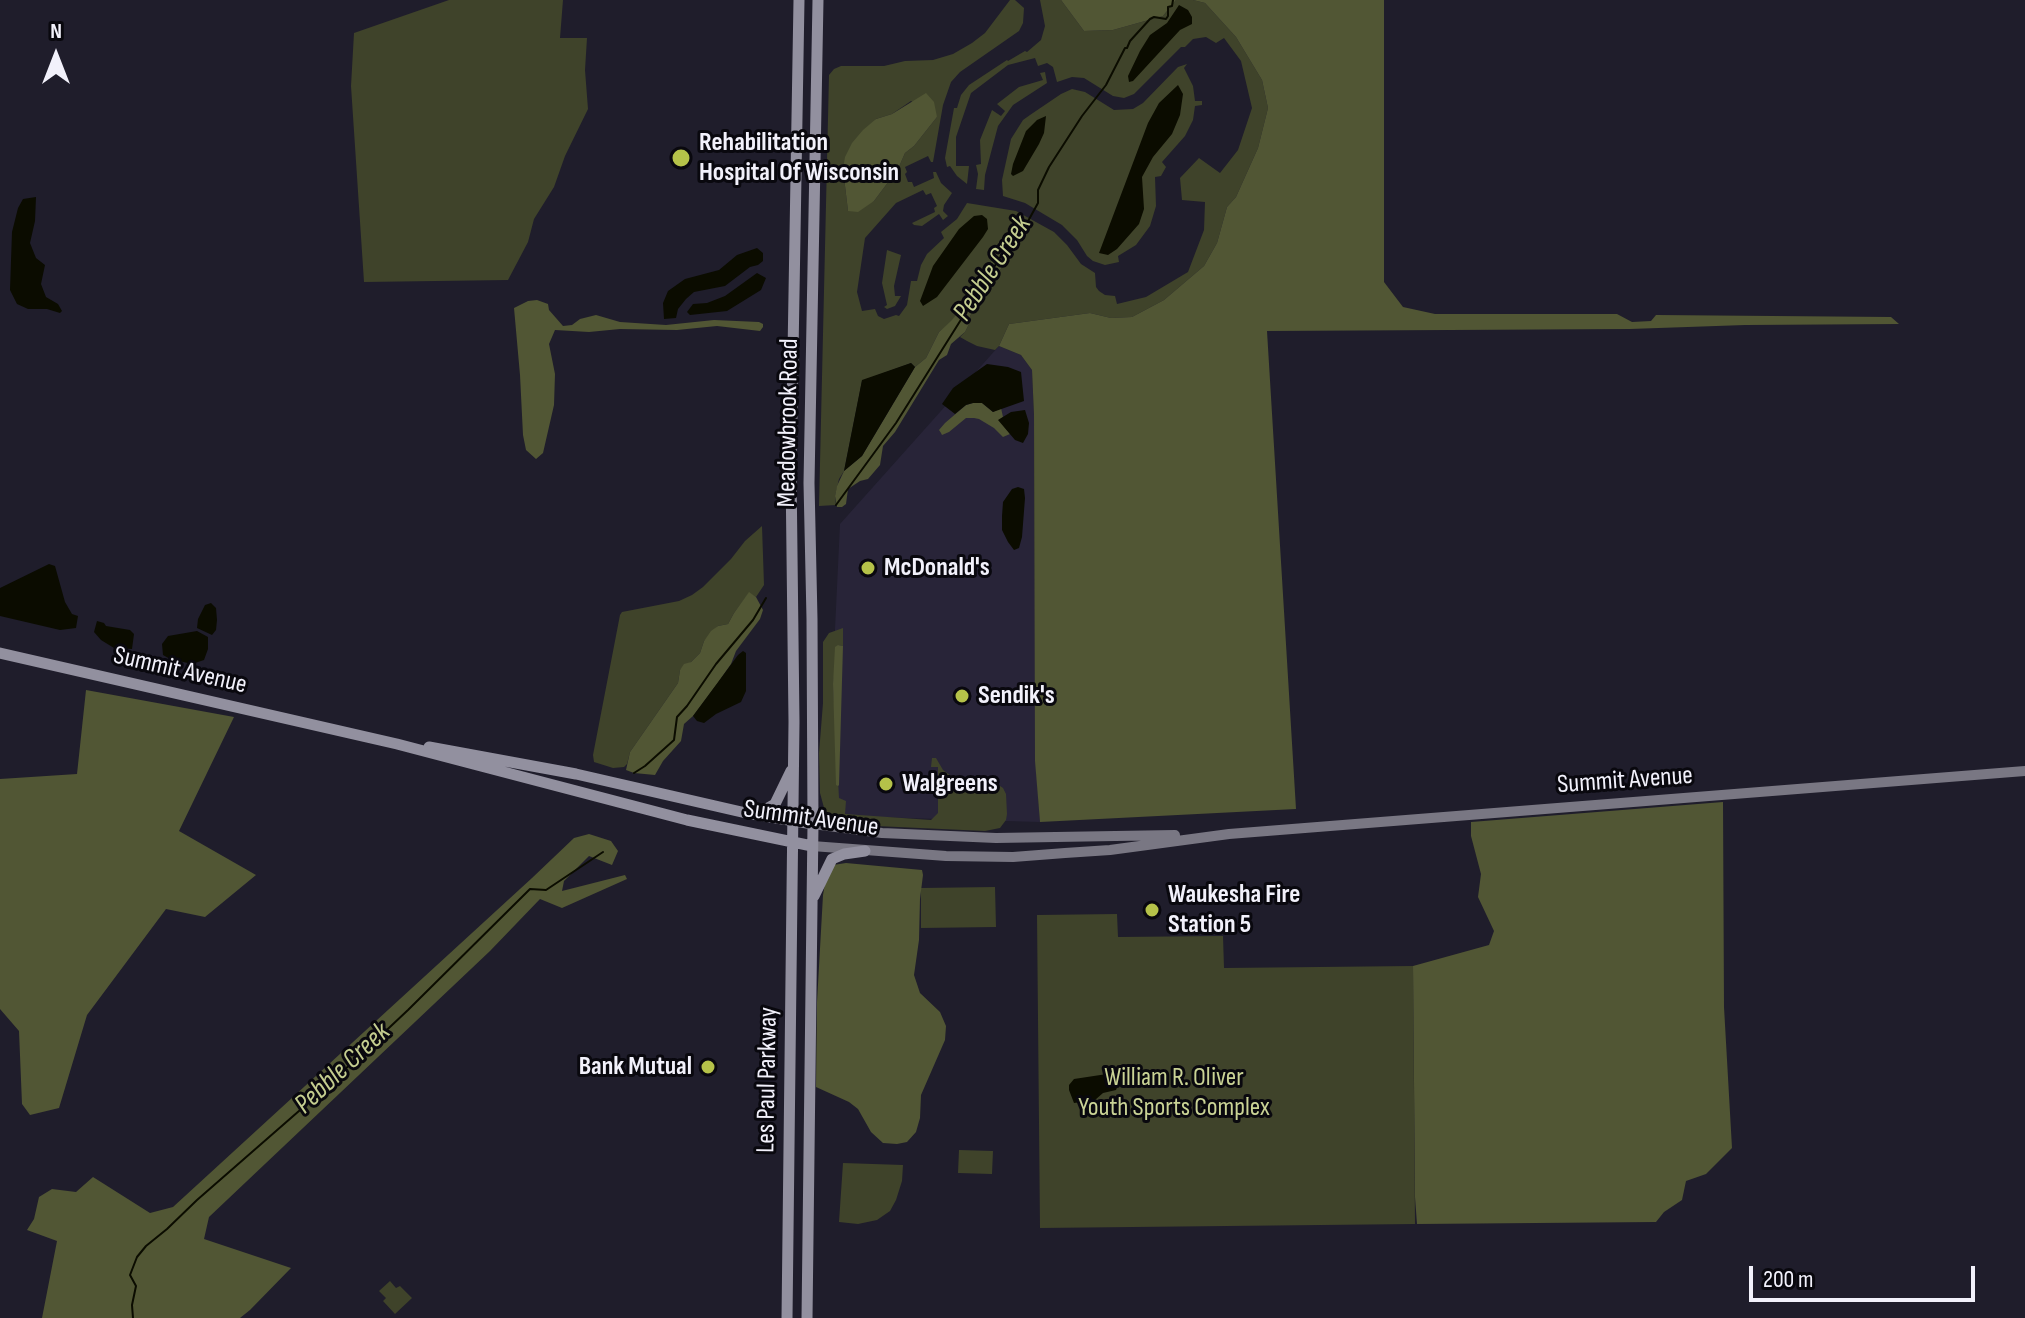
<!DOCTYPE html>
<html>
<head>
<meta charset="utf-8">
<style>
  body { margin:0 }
  #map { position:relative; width:2025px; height:1318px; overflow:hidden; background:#1f1d2b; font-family:"Sofia Sans Condensed",sans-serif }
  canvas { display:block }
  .north { position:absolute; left:16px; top:16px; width:80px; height:80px; -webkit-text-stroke:6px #09080e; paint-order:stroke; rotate:0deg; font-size:22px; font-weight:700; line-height:32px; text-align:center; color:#f2f1fb }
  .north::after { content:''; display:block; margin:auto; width:28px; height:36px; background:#f2f1fb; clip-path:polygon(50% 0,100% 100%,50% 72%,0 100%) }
  .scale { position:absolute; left:1749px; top:1266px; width:226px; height:36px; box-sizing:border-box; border:4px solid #f2f1fb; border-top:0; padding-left:10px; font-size:24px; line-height:28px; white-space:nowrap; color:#f2f1fb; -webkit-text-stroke:6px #09080e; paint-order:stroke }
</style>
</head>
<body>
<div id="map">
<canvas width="2025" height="1318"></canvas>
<div class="north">N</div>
<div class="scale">200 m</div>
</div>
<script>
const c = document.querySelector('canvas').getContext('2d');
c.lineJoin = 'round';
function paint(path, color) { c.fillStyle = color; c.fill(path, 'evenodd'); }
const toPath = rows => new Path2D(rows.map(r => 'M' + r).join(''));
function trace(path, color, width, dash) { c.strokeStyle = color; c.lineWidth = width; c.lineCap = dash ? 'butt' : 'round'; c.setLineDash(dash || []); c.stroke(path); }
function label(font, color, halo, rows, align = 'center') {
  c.font = font + ' "Sofia Sans Condensed",sans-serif'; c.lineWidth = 6; c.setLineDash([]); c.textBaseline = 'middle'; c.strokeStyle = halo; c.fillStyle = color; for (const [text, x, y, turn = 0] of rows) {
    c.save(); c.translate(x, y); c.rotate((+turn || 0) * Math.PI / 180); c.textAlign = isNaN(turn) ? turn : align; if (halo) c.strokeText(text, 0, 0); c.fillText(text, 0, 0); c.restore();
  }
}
const built = toPath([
  [999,346,1021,355,1032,370,1034,415,1036,764,1040,822,839,816,830,734,840,524]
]);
const green = toPath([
  [449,0,563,0,560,38,587,38,585,70,588,109,565,156,554,187,534,219,528,242,508,280,364,282,351,86,354,33],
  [1010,0,1015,0,1024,8,1023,23,1019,31,960,72,951,82,943,105,933,162,931,162,928,156,905,167,907,172,905,174,908,182,912,182,914,187,934,178,933,172,936,172,941,183,952,193,944,205,943,211,948,216,943,220,939,214,922,226,914,225,912,223,935,212,934,208,937,206,931,193,926,195,923,190,896,203,865,238,857,292,862,311,875,309,878,316,884,319,896,315,899,316,907,305,911,281,917,281,921,265,927,254,944,238,941,232,957,219,967,203,1016,211,1054,232,1067,245,1081,264,1095,273,1096,287,1099,291,1105,295,1115,296,1117,304,1146,297,1188,272,1204,230,1205,202,1182,200,1180,178,1199,158,1220,173,1238,150,1252,108,1241,61,1224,38,1216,43,1206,37,1193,39,1185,47,1181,47,1134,94,1124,98,1113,96,1084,78,1072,77,1057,82,1053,67,1047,63,1038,66,1035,58,1008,65,971,93,956,137,956,166,969,166,967,184,957,176,950,166,947,167,945,158,954,108,957,108,961,95,969,85,1007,60,1008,61,1025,51,1027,52,1041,40,1045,26,1040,0,1061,0,1084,31,1113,30,1163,16,1176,0,1193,0,1205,3,1236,37,1262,80,1268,108,1258,148,1236,197,1227,207,1217,243,1204,266,1164,300,1132,317,1111,318,1090,313,1009,324,999,346,995,350,977,346,967,341,960,337,965,332,971,320,970,316,984,294,986,289,1005,263,1005,256,1015,245,1027,226,989,265,988,272,978,287,973,288,961,309,951,322,939,332,926,358,915,367,911,363,862,381,844,471,839,479,835,496,836,505,819,506,829,75,834,69,841,66,884,66,905,61,933,60,953,54,972,43,985,33],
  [911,101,937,117,914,146,905,153,898,169,874,201,848,211,843,169,876,119,892,114],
  [1187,64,1184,68,1193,86,1195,101,1202,101,1202,105,1195,106,1193,120,1185,136,1162,162,1166,167,1161,176,1155,177,1156,206,1150,226,1136,245,1118,256,1119,262,1105,265,1093,261,1087,256,1077,240,1062,225,1025,203,1003,196,1002,180,1011,139,1023,120,1030,115,1061,94,1072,89,1085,92,1114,110,1133,109,1143,103,1178,67],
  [1045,72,1047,83,1013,105,998,126,985,175,984,190,976,189,978,174,976,165,981,164,980,140,992,110,1001,116,1005,111,997,104,1019,87,1043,80,1040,73],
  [887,250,901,255,894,286,895,296,901,296,895,306,887,309,884,307,887,305,882,283],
  [762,526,764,585,756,597,749,593,734,613,728,624,718,626,704,641,700,653,691,662,680,670,678,683,630,752,627,764,624,767,613,768,594,762,593,755,620,615,622,612,679,601,692,595,703,587,731,559,745,541],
  [843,628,843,646,838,645,833,684,839,798,846,801,845,814,931,820,938,813,938,767,931,767,932,758,936,758,943,770,954,778,994,782,1003,788,1006,794,1007,814,1006,820,1000,828,985,831,876,826,836,821,826,815,820,793,819,753,823,703,823,642,829,633],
  [995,887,996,927,921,928,921,888],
  [1117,914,1118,937,1223,936,1224,968,1413,966,1415,1224,1040,1228,1037,915],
  [959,1150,993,1151,992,1174,958,1173],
  [843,1163,903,1165,902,1181,896,1200,890,1211,877,1220,858,1224,839,1222],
  [390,1281,396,1288,400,1286,412,1298,395,1314,383,1301,386,1298,379,1291]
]);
const forest = toPath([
  [1061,0,1176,0,1163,16,1113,30,1084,31],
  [1193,0,1384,0,1384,282,1403,307,1435,314,1617,314,1632,322,1651,321,1656,315,1891,317,1899,324,1745,325,1630,329,1267,331,1296,809,1040,822,1035,761,1034,415,1032,370,1021,355,999,346,1009,324,1090,313,1111,318,1132,317,1164,300,1204,266,1217,243,1227,207,1236,197,1258,148,1268,108,1262,80,1236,37,1205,3],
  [926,93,934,102,937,117,914,146,905,153,898,169,874,201,858,212,848,211,843,169,845,157,852,143,863,130,876,119,892,114],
  [1024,224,1028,230,1026,234,1019,237,1016,245,1005,256,1005,263,989,285,974,309,970,316,971,320,965,332,951,344,947,355,939,360,895,432,883,446,880,465,868,479,860,481,848,489,846,504,842,507,837,507,835,496,837,486,844,471,862,456,915,367,926,358,939,332,951,321,961,309,973,288,978,287,988,272,989,265,1010,233,1020,225],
  [537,300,548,304,549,310,563,326,572,325,580,319,596,315,620,322,666,325,714,320,759,322,763,324,763,327,760,331,717,326,677,330,620,329,589,332,555,330,549,344,555,374,554,405,543,453,536,459,526,450,523,435,520,375,514,308,528,301],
  [973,403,982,403,993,412,1001,408,1003,417,999,420,1010,434,1003,437,994,428,979,419,974,418,966,418,949,432,942,435,941,433,939,430,945,423,966,405],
  [749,592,756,597,763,610,760,619,736,651,731,664,717,684,693,716,684,724,681,741,663,761,655,775,634,773,626,770,630,752,678,683,680,670,684,664,691,662,700,653,704,641,711,631,718,626,728,624,734,613],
  [838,645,843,646,839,785,838,786,836,785,833,684,835,647],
  [86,690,234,717,179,831,256,875,205,917,166,909,87,1015,59,1108,30,1115,22,1104,19,1031,0,1009,0,779,77,774],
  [1723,802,1724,1007,1732,1148,1706,1174,1686,1181,1682,1200,1664,1212,1656,1222,1417,1224,1415,1197,1413,966,1489,945,1494,931,1478,897,1481,874,1471,836,1471,822],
  [589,834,611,841,618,851,612,865,589,856,564,881,562,891,625,875,627,879,562,908,540,899,490,951,209,1217,204,1239,291,1268,250,1310,240,1318,42,1318,57,1241,27,1230,34,1219,39,1197,52,1189,76,1192,93,1177,150,1213,173,1207,532,878,574,838],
  [846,863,922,870,923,875,920,899,919,940,914,975,920,993,940,1012,946,1026,945,1040,921,1095,920,1118,916,1132,907,1142,897,1144,883,1143,871,1132,858,1109,849,1102,816,1087,817,1002,823,895,826,878,833,865]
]);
const water = toPath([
  [1179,5,1188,10,1192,17,1192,24,1180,30,1133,81,1129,82,1128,76,1140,51,1150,35,1167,23],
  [1178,85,1183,94,1180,115,1172,134,1153,157,1142,177,1144,209,1139,224,1117,249,1108,255,1099,253,1148,123,1159,103],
  [1046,116,1044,133,1039,144,1023,171,1013,176,1011,174,1013,164,1026,131,1037,120],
  [36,197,35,221,30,243,36,258,45,265,41,284,46,297,58,304,62,311,60,313,47,309,28,309,17,304,10,290,12,232,18,208,23,199],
  [982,215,987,219,988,229,983,237,937,297,923,306,920,301,933,266,959,229,974,216],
  [757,248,763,253,763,261,758,265,750,267,725,286,694,292,686,299,678,309,676,318,664,319,663,303,668,291,685,279,719,270,737,255],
  [757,273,766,278,761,290,727,311,690,315,687,312,693,304,707,303,725,296],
  [911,363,915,367,862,456,844,471,862,380],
  [987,364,1008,367,1021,372,1024,401,993,412,982,403,973,403,966,405,955,414,942,404,953,388],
  [1025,410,1029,423,1028,434,1023,443,1015,440,998,420,1011,412],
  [1018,487,1024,489,1025,498,1022,537,1019,548,1014,550,1008,542,1002,530,1002,516,1003,502,1012,489],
  [49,564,55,566,65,602,72,614,78,616,76,628,60,630,0,616,0,588],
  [211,603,216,608,217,620,216,630,212,635,197,628,198,619,205,605],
  [97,621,104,623,106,626,130,630,134,634,132,649,114,648,101,640,94,632],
  [197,631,208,637,208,649,204,660,192,664,170,659,163,655,162,644,168,636],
  [743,651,746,653,746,691,741,702,716,714,704,723,697,721,693,716,738,655],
  [1107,1074,1116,1077,1119,1083,1116,1090,1103,1093,1095,1100,1074,1103,1069,1090,1069,1085,1074,1079]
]);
const stream = toPath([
  [836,505,896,423,1001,256,1027,223,1038,203,1038,190,1049,167,1082,116,1106,85,1125,48,1127,48,1130,41,1150,19,1154,17,1166,19,1168,16,1168,7,1172,6,1173,0],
  [634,773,645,766,674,740,677,717,687,706,716,664,753,620,766,598],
  [133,1318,132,1305,136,1286,130,1275,137,1257,146,1246,167,1229,197,1200,323,1090,408,1010,530,889,546,890,603,852]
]);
const secondary = toPath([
  [813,824,882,833,996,838,1175,835],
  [812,846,946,856,1013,857,1065,853,1110,850,1229,834,2025,771]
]);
const primary = toPath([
  [0,653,397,744,687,820,812,846],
  [429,747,576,774,746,813,813,824],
  [755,812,763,811,775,804,791,771],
  [814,896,832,859,844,854,865,851],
  [787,1318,794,722,791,470,799,0],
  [807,1318,813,824,812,619,809,483,818,0]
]);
const markers = [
  [681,158,10,"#b5c249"],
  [868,568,8,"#b5c249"],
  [962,696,8,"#b5c249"],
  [886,784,8,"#b5c249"],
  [1152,910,8,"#b5c249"],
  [708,1067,8,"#b5c249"]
];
const poiNames = [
  ["Rehabilitation",699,143],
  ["Hospital Of Wisconsin",699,173],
  ["McDonald's",884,568],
  ["Sendik's",978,696],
  ["Walgreens",902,784],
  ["Waukesha Fire",1168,895],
  ["Station 5",1168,925],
  ["Bank Mutual",692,1067,"right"]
];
const streetNames = [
  ["Meadowbrook Road",789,423,-89],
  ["Summit Avenue",180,671,13],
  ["Summit Avenue",1625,781,-4],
  ["Summit Avenue",811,819,8],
  ["Les Paul Parkway",768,1080,-89]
];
const parkNames = [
  ["William R. Oliver",1174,1078],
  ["Youth Sports Complex",1174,1108]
];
const waterNames = [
  ["Pebble Creek",993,269,-57],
  ["Pebble Creek",343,1069,-43]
];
paint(built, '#282438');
paint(green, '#3f432a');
paint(forest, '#515634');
paint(water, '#0b0c00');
trace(stream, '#0b0c00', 2);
trace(secondary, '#797783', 10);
trace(primary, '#92909f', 11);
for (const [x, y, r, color] of markers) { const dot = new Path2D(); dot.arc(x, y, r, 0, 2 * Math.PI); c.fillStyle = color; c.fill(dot); trace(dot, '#09080e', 3); }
label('bold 26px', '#f2f1fb', '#09080e', poiNames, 'left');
label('26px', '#f2f1fb', '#09080e', streetNames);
label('26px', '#cad395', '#09080e', parkNames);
label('italic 28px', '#c4cd8f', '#09080e', waterNames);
</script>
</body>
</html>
